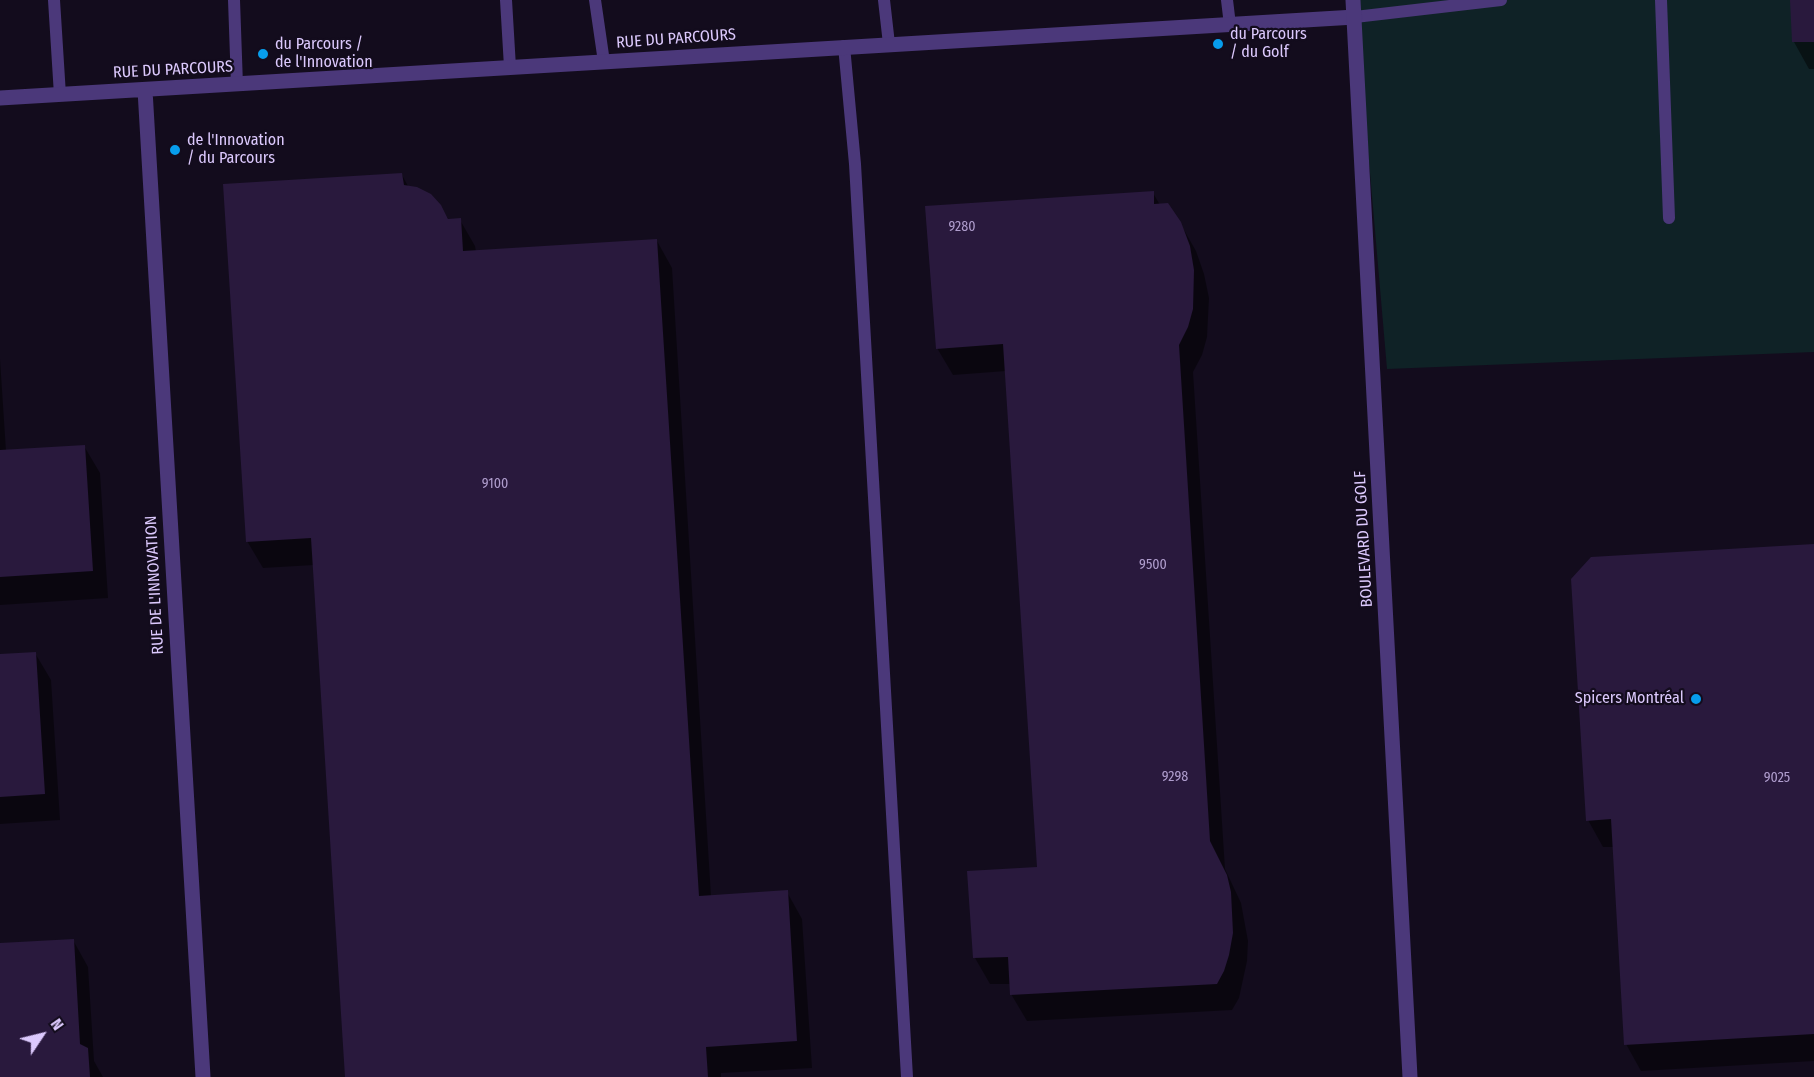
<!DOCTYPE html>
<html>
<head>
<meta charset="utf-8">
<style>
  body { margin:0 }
  #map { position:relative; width:1814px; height:1077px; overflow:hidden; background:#130c1d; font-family:"Fira Sans Condensed",sans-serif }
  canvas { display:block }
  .north { position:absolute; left:12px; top:1005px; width:60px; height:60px; -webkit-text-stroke:4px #130c1d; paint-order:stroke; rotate:55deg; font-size:16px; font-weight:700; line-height:24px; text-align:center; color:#dcc9fd }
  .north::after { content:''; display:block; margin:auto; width:21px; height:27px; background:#dcc9fd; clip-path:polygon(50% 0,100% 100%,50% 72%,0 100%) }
</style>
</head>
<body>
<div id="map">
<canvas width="1814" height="1077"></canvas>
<div class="north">N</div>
</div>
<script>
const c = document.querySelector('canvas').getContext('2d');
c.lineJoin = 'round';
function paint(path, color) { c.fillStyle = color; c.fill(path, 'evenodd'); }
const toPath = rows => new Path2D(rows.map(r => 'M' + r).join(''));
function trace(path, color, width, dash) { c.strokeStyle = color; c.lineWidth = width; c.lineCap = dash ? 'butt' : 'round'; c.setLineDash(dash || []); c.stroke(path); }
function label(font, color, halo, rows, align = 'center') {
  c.font = font + ' "Fira Sans Condensed",sans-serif'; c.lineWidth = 4.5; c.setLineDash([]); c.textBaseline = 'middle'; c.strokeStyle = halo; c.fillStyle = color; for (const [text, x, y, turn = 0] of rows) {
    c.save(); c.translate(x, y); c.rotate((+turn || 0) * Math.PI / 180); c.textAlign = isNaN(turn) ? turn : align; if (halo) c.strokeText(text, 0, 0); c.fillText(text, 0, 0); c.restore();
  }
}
const green = toPath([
  [1355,0,1814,0,1814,352,1387,369]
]);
const shadow = toPath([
  [1791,0,1814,0,1814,69,1809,69,1794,42],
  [402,175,409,188,440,206,449,220,460,220,475,246,476,252,657,241,672,268,711,896,787,892,802,919,812,1068,721,1073,721,1077,347,1077,314,565,263,568,247,541],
  [1153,193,1160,205,1180,223,1196,251,1204,274,1209,298,1207,337,1202,355,1193,372,1225,869,1241,903,1248,941,1247,961,1239,998,1232,1010,1027,1021,1011,994,1011,984,990,984,975,958,1039,868,1006,371,953,375,937,348],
  [0,359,6,451,84,446,100,473,108,598,0,605],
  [1814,545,1814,1061,1641,1071,1626,1044,1614,847,1603,847,1588,820],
  [35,653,51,680,60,820,0,824,0,656],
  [73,940,88,967,94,1061,103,1077,0,1077,0,944]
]);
const building = toPath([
  [1790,0,1814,0,1814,42,1792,42],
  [402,173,404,185,417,187,431,194,441,205,448,219,461,218,463,251,657,239,699,896,788,890,797,1041,706,1047,708,1077,345,1077,311,538,246,542,223,184],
  [1154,191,1154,204,1168,203,1181,222,1190,246,1194,270,1193,309,1188,327,1179,345,1210,841,1227,875,1231,892,1233,933,1229,955,1224,971,1217,984,1010,995,1008,957,973,958,967,871,1037,867,1003,344,936,349,925,206],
  [85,445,93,571,0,577,0,450],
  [1814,544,1814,1034,1624,1045,1611,819,1586,821,1571,579,1591,557],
  [36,652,45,794,0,797,0,654],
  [74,939,80,1044,88,1048,90,1077,0,1077,0,943]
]);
const service = toPath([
  [54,0,60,95],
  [234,0,237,85],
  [506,0,510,67],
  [595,0,604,62],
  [884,0,889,44],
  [1227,0,1230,25],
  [1661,0,1669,218],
  [1355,17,1501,0],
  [844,46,855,164,907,1077]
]);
const minor = toPath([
  [145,90,203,1077],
  [0,98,1355,17]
]);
const tertiary = toPath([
  [1353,0,1410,1077]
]);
const markers = [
  [1218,44,6,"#079dec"],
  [263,54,6,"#079dec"],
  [175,150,6,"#079dec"],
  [1696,699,6,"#079dec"]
];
const numberNames = [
  ["9280",962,227],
  ["9100",495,484],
  ["9500",1153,565],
  ["9298",1175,777],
  ["9025",1777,778]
];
const poiNames = [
  ["du Parcours",1230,35],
  ["/ du Golf",1230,53],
  ["du Parcours /",275,45],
  ["de l'Innovation",275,63],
  ["de l'Innovation",187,141],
  ["/ du Parcours",187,159],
  ["Spicers Montréal",1684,699,"right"]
];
const streetNames = [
  ["RUE DU PARCOURS",676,39,-4],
  ["RUE DU PARCOURS",173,70,-3],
  ["BOULEVARD DU GOLF",1364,539,-93],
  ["RUE DE L'INNOVATION",155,585,-93]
];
paint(green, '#0f2226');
paint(shadow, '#0007');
paint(building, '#29193d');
trace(service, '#4b387a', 12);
trace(minor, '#4b387a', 15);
trace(tertiary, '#4b387a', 15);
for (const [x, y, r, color] of markers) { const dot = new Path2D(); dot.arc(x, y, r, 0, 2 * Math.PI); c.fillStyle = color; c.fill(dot); trace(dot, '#130c1d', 2); }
label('14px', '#af9dcd', null, numberNames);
label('16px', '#dcc9fd', '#130c1d', poiNames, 'left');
label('16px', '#dcc9fd', '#130c1d', streetNames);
</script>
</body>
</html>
